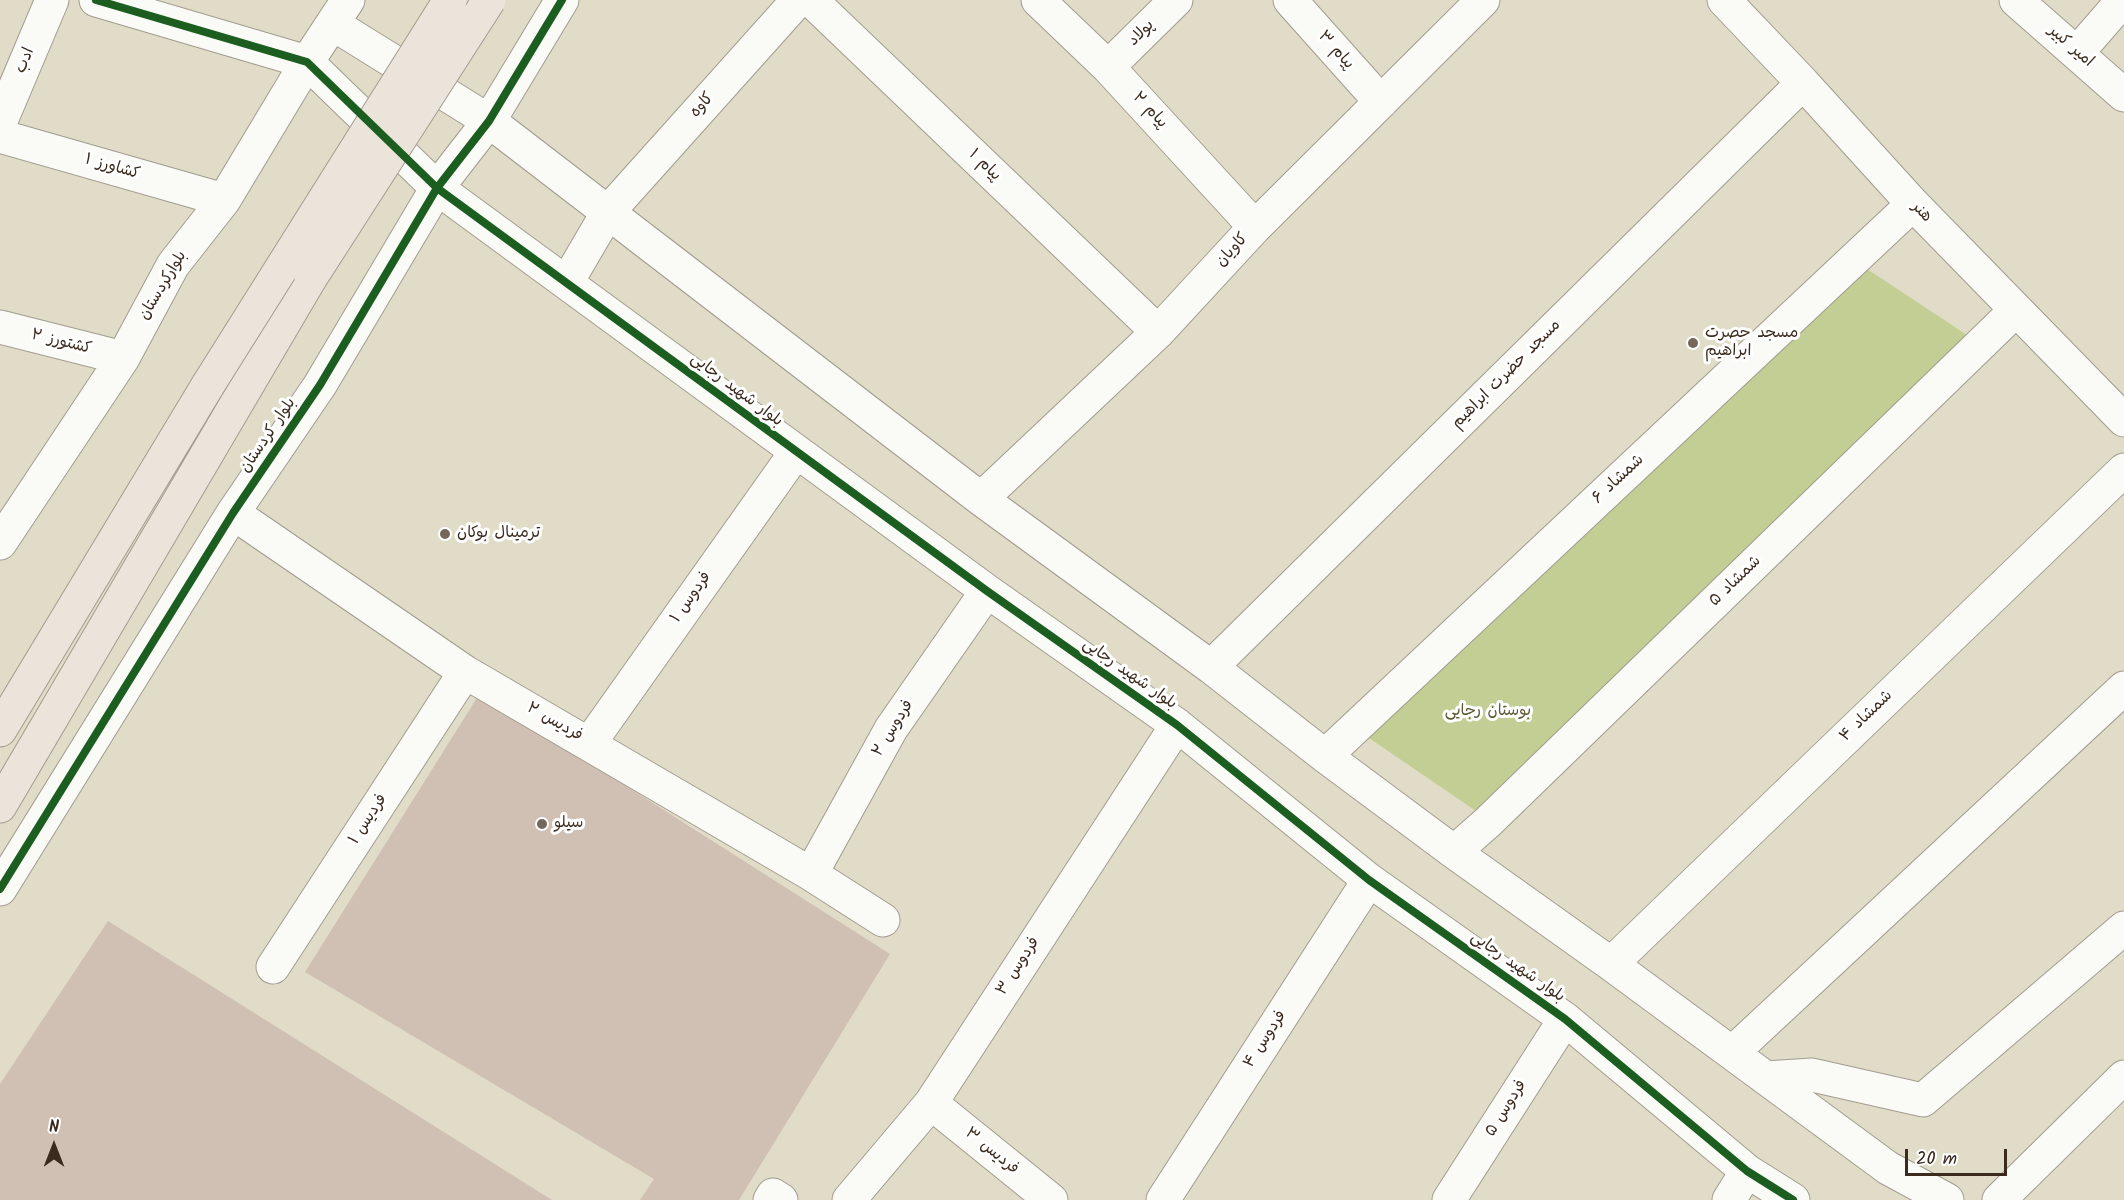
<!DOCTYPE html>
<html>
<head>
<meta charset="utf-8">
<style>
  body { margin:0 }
  #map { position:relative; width:2124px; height:1200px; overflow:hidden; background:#e0dcc8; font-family:Kalam,sans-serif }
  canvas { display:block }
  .north { position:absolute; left:24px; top:1116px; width:60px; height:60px; -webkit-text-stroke:4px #fff; paint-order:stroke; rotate:0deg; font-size:16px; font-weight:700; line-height:24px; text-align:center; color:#3b2a1e }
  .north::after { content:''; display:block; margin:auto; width:21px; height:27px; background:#3b2a1e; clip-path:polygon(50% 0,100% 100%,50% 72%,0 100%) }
  .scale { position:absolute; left:1905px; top:1149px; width:102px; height:27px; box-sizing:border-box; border:3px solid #3b2a1e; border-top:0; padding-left:8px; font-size:18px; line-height:21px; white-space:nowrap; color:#3b2a1e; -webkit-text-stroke:4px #fff; paint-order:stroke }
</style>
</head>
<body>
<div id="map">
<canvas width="2124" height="1200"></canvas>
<div class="north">N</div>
<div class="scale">20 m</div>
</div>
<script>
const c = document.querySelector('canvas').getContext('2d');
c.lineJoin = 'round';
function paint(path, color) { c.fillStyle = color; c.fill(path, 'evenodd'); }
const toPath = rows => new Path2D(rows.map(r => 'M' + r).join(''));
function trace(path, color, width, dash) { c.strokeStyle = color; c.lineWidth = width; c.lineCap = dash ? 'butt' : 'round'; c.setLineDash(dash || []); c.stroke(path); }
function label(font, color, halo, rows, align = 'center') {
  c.font = font + ' Kalam,"Playpen Sans Arabic",sans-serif'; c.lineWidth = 6; c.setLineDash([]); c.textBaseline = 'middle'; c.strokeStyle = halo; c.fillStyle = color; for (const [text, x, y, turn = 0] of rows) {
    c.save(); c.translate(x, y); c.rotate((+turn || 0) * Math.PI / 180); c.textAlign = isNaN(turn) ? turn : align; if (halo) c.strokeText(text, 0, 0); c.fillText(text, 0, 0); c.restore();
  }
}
const green = toPath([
  [1861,265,1970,337,1479,813,1366,736]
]);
const building = toPath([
  [480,693,890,954,739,1200,640,1200,654,1179,305,972],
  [108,921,552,1200,0,1200,0,1084]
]);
const minor = toPath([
  [96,0,307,62,437,188,987,591,1177,725,1369,880,1565,1019,1747,1171,1793,1200],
  [811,0,1158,332],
  [1038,0,1108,67,1255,227],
  [1290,0,1381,102],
  [1724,0,1803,83,1913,204,2124,420],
  [2016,0,2124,95],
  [333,24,489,121,981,499,1211,667,1325,756,1454,852,1611,964,1888,1168,1947,1200],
  [2077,53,2123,0],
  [1108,67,1176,0],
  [0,123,52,0],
  [0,136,224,200],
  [567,282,608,212,798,0],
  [0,327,123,358],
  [981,499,1158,332,1255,227,1483,0],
  [233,513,465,672,811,874,883,920],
  [0,543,123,358,173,265,224,200,307,62,348,0],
  [1211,667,1803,83],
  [589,744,796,452],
  [1325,756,1913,204],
  [1454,852,1488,822,2016,310],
  [811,874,891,729,987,591],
  [0,889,233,513,320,385,437,188,489,121,562,0],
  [1611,964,2124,470],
  [273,967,465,672],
  [1732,1053,2124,688],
  [1766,1078,1812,1075,1923,1100,2124,928],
  [931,1103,1051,1200],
  [770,1200,773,1195,781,1200],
  [849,1200,931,1103,1177,725],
  [1163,1200,1369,880],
  [1449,1200,1565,1019],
  [1729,1200,1747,1171],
  [1999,1200,2124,1077]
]);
const major = toPath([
  [0,730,208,385],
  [0,806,311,277]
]);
const majorBridge = toPath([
  [311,277,489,0],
  [208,385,450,0]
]);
const cycleway = toPath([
  [96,0,307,62,437,188,987,591,1177,725,1369,880,1565,1019,1747,1171,1793,1200],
  [0,889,233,513,320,385,437,188,489,121,562,0]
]);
const markers = [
  [1693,343,6,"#75685a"],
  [445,534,6,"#75685a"],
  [542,824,6,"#75685a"]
];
const streetNames = [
  ["پولاد",1142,34,-45],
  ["امیر کبیر",2070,47,41],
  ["پیام ۳",1335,51,48],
  ["ادب",26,61,-67],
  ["کاوه",703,106,-48],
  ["پیام ۲",1149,111,47],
  ["پیام ۱",984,166,44],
  ["کشاورز ۱",112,168,16],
  ["هنر",1921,213,46],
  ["کاویان",1233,251,-47],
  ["بلوارکردستان",164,286,-59],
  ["کشتورز ۲",61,343,14],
  ["مسجد حضرت ابراهیم",1507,375,-45],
  ["بلوار شهید رجایی",736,391,37],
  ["بلوار کردستان",269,436,-56],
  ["شمشاد ۶",1619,480,-43],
  ["شمشاد ۵",1736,582,-44],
  ["فردوس ۱",692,598,-55],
  ["بلوار شهید رجایی",1129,675,35],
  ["شمشاد ۴",1867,717,-44],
  ["فردیس ۲",554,723,30],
  ["فردوس ۲",894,729,-58],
  ["فردیس ۱",369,820,-57],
  ["فردوس ۳",1019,967,-57],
  ["بلوار شهید رجایی",1517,968,35],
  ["فردوس ۴",1266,1040,-57],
  ["فردوس ۵",1507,1109,-58],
  ["فردیس ۳",991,1152,39]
];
const poiNames = [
  ["مسجد حصرت",1705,334],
  ["ابراهیم",1705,352],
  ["ترمینال بوکان",457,534],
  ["سیلو",554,824]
];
const parkNames = [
  ["بوستان رجایی",1488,712]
];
paint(green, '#c2ce94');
paint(building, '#d0bfb3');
trace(minor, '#a19c8f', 35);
trace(major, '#a19c8f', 35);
trace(minor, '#fafaf7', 33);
trace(major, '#ebe4da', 33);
trace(majorBridge, '#a19c8f', 35, []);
trace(majorBridge, '#ebe4da', 33);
trace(cycleway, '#1b5e20', 8);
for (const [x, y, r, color] of markers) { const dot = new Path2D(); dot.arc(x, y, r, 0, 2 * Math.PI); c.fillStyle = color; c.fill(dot); trace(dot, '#fff', 2); }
label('16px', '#3b2a1e', '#fff', streetNames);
label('16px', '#3b2a1e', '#fff', poiNames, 'left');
label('16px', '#5c5834', '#fff', parkNames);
</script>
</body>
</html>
